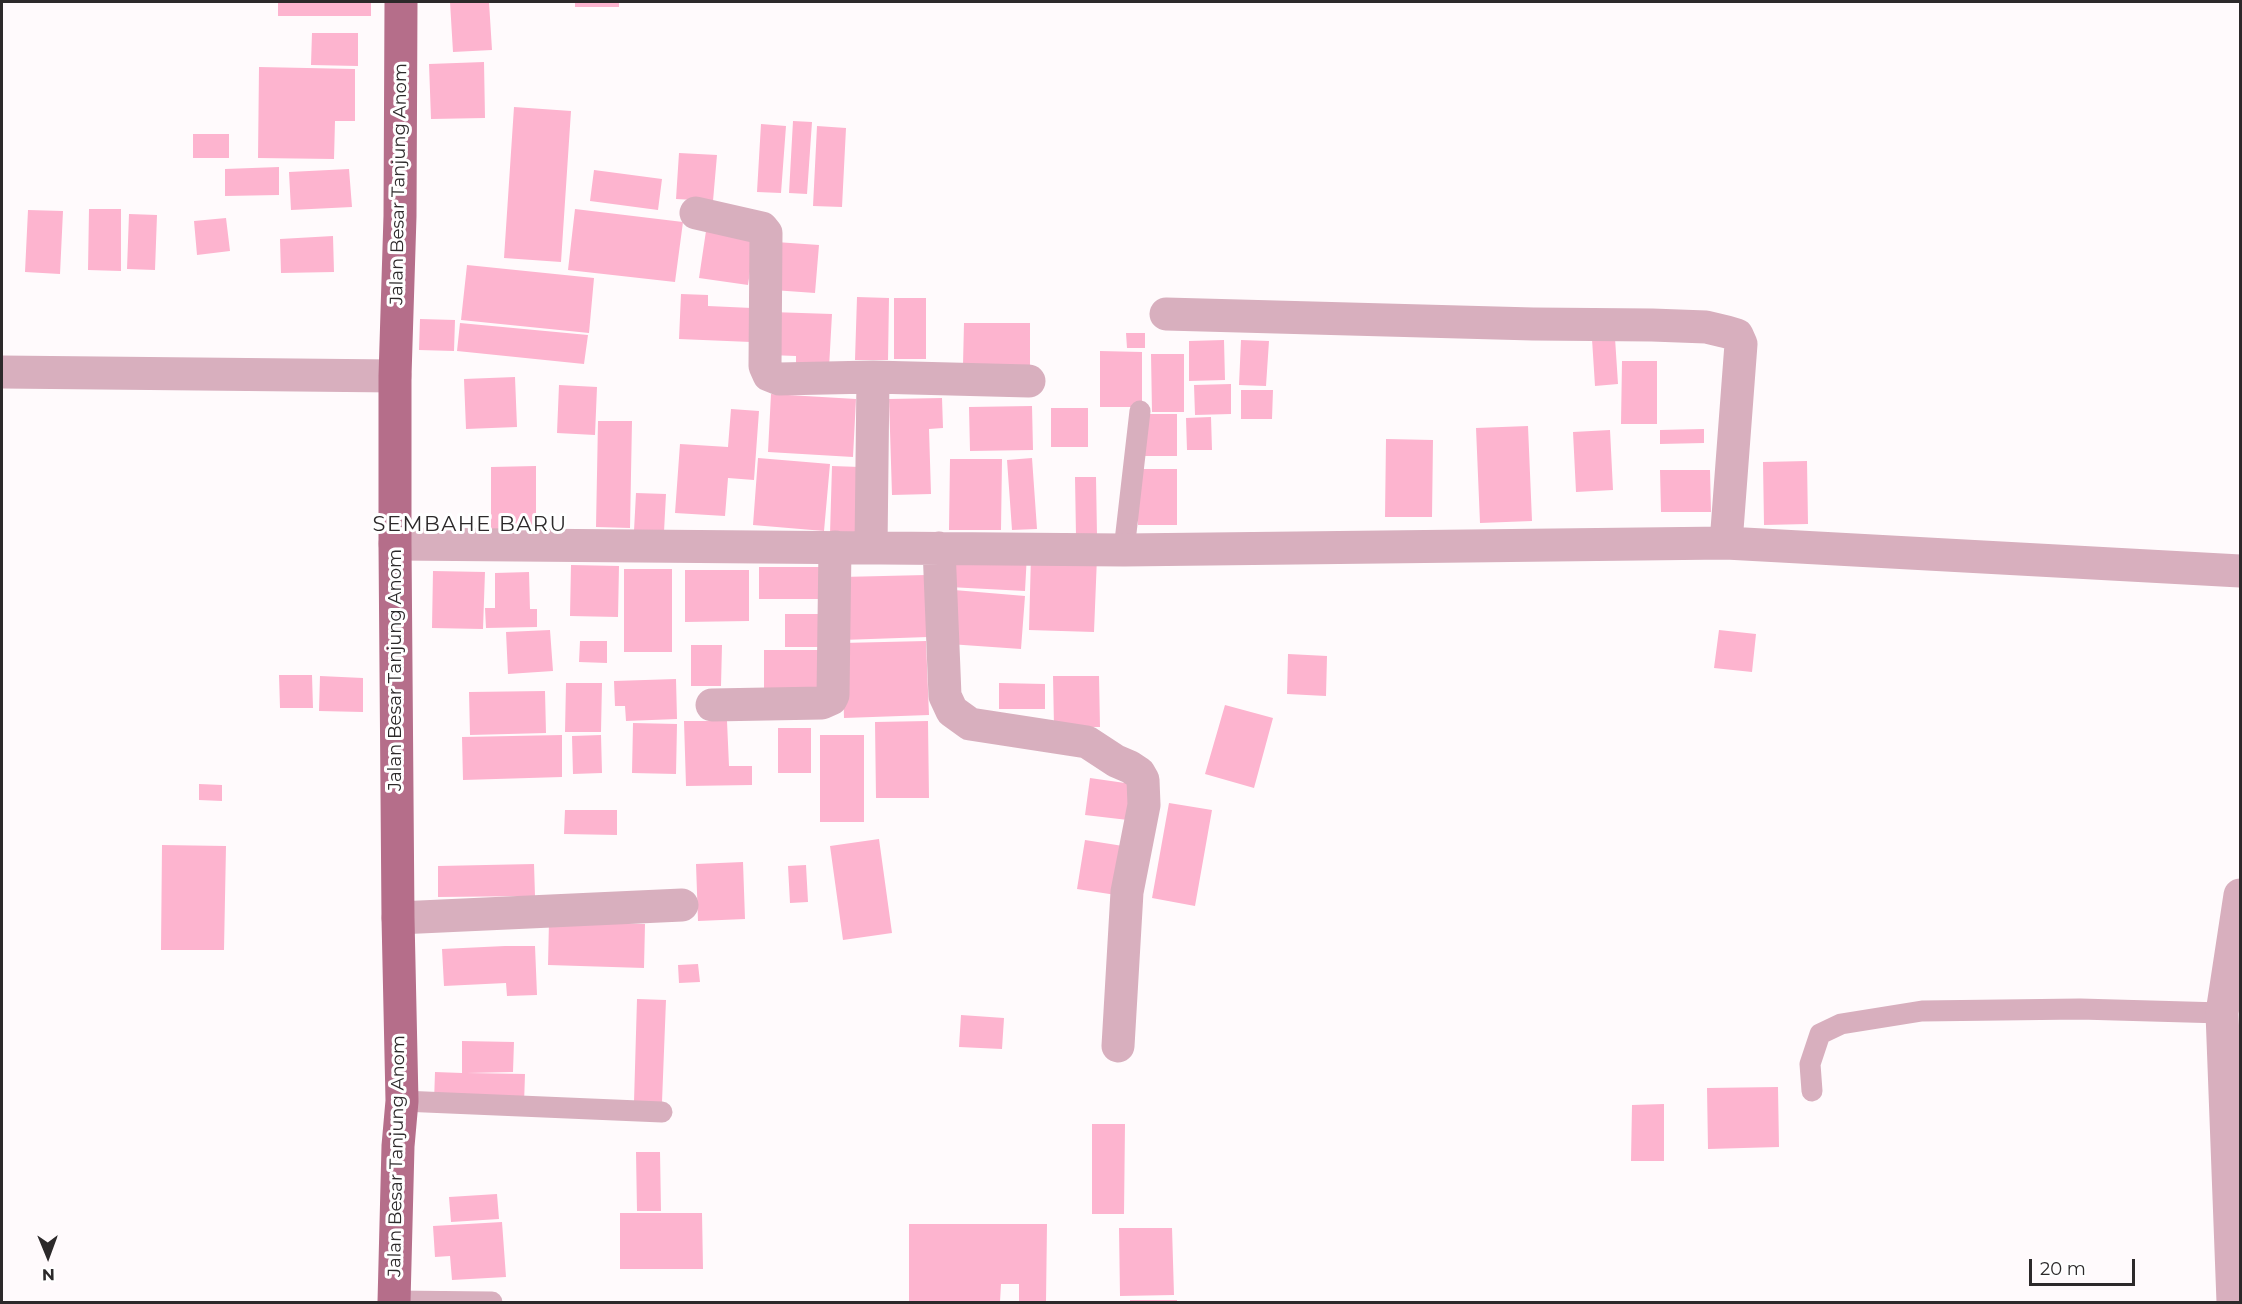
<!DOCTYPE html>
<html>
<head>
<meta charset="utf-8">
<style>
  body { margin:0 }
  #map { position:relative; width:2242px; height:1304px; overflow:hidden; background:#fffafc; font-family:Montserrat,sans-serif }
  canvas { display:block }
  .frame { position:absolute; inset:0; border:3px solid #2c292a; pointer-events:none }
  .north { position:absolute; left:18px; top:1226px; width:60px; height:60px; -webkit-text-stroke:4px #fff; paint-order:stroke; rotate:179deg; font-size:16px; font-weight:700; line-height:24px; text-align:center; color:#2c292a }
  .north::after { content:''; display:block; margin:auto; width:21px; height:27px; background:#2c292a; clip-path:polygon(50% 0,100% 100%,50% 72%,0 100%) }
  .scale { position:absolute; left:2029px; top:1259px; width:106px; height:27px; box-sizing:border-box; border:3px solid #2c292a; border-top:0; padding-left:8px; font-size:18px; line-height:21px; white-space:nowrap; color:#2c292a; -webkit-text-stroke:4px #fff; paint-order:stroke }
</style>
</head>
<body>
<div id="map">
<canvas width="2242" height="1304"></canvas>
<div class="frame"></div>
<div class="north">N</div>
<div class="scale">20 m</div>
</div>
<script>
const c = document.querySelector('canvas').getContext('2d');
c.lineJoin = 'round';
function paint(path, color) { c.fillStyle = color; c.fill(path, 'evenodd'); }
const toPath = rows => new Path2D(rows.map(r => 'M' + r).join(''));
function trace(path, color, width, dash) { c.strokeStyle = color; c.lineWidth = width; c.lineCap = dash ? 'butt' : 'round'; c.setLineDash(dash || []); c.stroke(path); }
function label(font, color, halo, rows, align = 'center') {
  c.font = font + ' Montserrat,sans-serif'; c.lineWidth = 6; c.setLineDash([]); c.textBaseline = 'middle'; c.strokeStyle = halo; c.fillStyle = color; for (const [text, x, y, turn = 0] of rows) {
    c.save(); c.translate(x, y); c.rotate((+turn || 0) * Math.PI / 180); c.textAlign = isNaN(turn) ? turn : align; if (halo) c.strokeText(text, 0, 0); c.fillText(text, 0, 0); c.restore();
  }
}
const building = toPath([
  [278,2,371,2,371,16,278,16],
  [450,2,489,2,492,50,453,52],
  [575,2,619,2,619,7,575,7],
  [312,33,358,33,358,66,311,65],
  [484,62,485,118,431,119,429,64],
  [259,67,355,69,355,121,335,121,334,159,258,158],
  [514,107,571,111,561,262,504,258],
  [793,121,812,122,807,194,789,193],
  [761,124,786,126,781,193,757,192],
  [817,126,846,128,842,207,813,206],
  [193,134,229,134,229,158,193,158],
  [679,153,717,155,713,201,676,199],
  [279,167,279,195,225,196,225,169],
  [349,169,352,207,291,210,289,172],
  [594,170,662,179,658,210,590,201],
  [89,209,121,209,121,271,88,270],
  [575,209,683,222,675,282,568,270],
  [28,210,63,211,60,274,25,272],
  [129,214,157,215,155,270,127,269],
  [226,218,230,251,197,255,194,221],
  [706,231,755,237,748,285,699,278],
  [333,236,334,272,281,273,280,239],
  [776,242,819,245,815,293,773,290],
  [467,265,594,278,589,333,461,320],
  [681,294,708,295,708,306,752,308,751,342,679,339],
  [857,297,889,298,888,360,855,360],
  [894,298,926,298,926,359,894,359],
  [771,312,832,314,829,368,796,367,796,356,769,355],
  [420,319,455,320,454,351,419,350],
  [460,323,588,335,584,364,457,351],
  [964,323,1030,323,1030,365,963,365],
  [1126,333,1145,333,1145,348,1127,348],
  [1615,338,1618,384,1595,386,1592,339],
  [1224,340,1225,380,1189,381,1189,341],
  [1241,340,1269,341,1266,386,1239,385],
  [1100,351,1142,352,1142,407,1100,407],
  [1151,354,1184,354,1184,412,1152,412],
  [1622,361,1657,361,1657,424,1621,424],
  [515,377,517,427,466,429,464,379],
  [1231,384,1231,414,1195,415,1194,385],
  [559,385,597,387,595,435,557,433],
  [1241,390,1273,390,1272,419,1241,419],
  [771,394,856,399,853,457,768,452],
  [942,398,943,428,929,429,931,494,892,495,889,399],
  [1032,406,1033,450,970,451,969,407],
  [1051,408,1088,408,1088,447,1051,447],
  [731,409,759,411,754,480,728,478,725,516,675,513,680,444,728,447],
  [1144,414,1177,414,1177,456,1143,456],
  [1211,417,1212,450,1187,450,1186,418],
  [598,421,632,421,630,528,596,527],
  [1528,426,1532,521,1480,523,1476,428],
  [1704,429,1704,443,1660,444,1660,430],
  [1610,430,1613,490,1576,492,1573,432],
  [1386,439,1433,440,1432,517,1385,517],
  [758,458,830,464,824,531,753,525],
  [1032,458,1037,529,1012,530,1007,460],
  [950,459,1002,459,1001,530,949,530],
  [1807,461,1808,524,1764,525,1763,462],
  [536,466,536,529,491,529,491,467],
  [832,466,860,467,859,535,830,534],
  [1138,469,1177,469,1177,525,1138,525],
  [1660,470,1710,470,1711,512,1661,512],
  [1075,477,1096,477,1097,536,1076,536],
  [636,493,666,494,664,532,634,531],
  [951,550,1027,554,1025,591,949,587],
  [1031,555,1097,557,1094,632,1029,630],
  [571,565,619,566,618,617,570,616],
  [759,567,832,567,832,599,759,599],
  [624,569,672,569,672,652,624,652],
  [685,570,749,570,749,621,685,622],
  [433,571,485,572,483,629,432,628],
  [529,572,530,609,537,609,537,627,486,628,485,608,495,608,495,573],
  [926,575,928,637,842,640,841,577],
  [954,590,1025,596,1021,649,949,644],
  [785,614,831,614,831,647,785,647],
  [550,630,553,671,508,674,506,632],
  [1719,630,1756,634,1752,672,1714,668],
  [580,641,607,641,607,663,579,662],
  [926,641,929,715,844,718,842,643],
  [691,645,722,645,721,686,691,686],
  [764,650,829,650,829,692,764,693],
  [1288,654,1327,656,1326,696,1287,694],
  [279,675,312,675,313,708,280,708],
  [320,676,363,678,363,712,319,711],
  [1053,676,1099,676,1100,727,1054,727],
  [676,679,677,719,626,721,625,706,615,706,614,681],
  [566,683,602,683,601,732,565,732],
  [999,683,1045,684,1045,709,999,709],
  [545,691,546,733,470,735,469,692],
  [1225,705,1273,718,1254,788,1205,774],
  [684,721,727,721,729,766,752,766,752,785,686,786],
  [928,721,929,798,876,798,875,722],
  [633,723,677,724,676,774,632,773],
  [778,728,811,728,811,773,778,773],
  [562,735,562,777,463,780,462,737],
  [601,735,602,773,573,774,572,736],
  [820,735,864,735,864,822,820,822],
  [1090,778,1132,784,1128,820,1085,815],
  [199,784,222,785,222,801,199,800],
  [1169,803,1212,810,1195,906,1152,898],
  [565,810,617,810,617,835,564,834],
  [879,839,892,933,843,940,830,846],
  [1085,840,1123,846,1116,895,1077,889],
  [162,845,226,846,224,950,161,950],
  [743,862,745,919,698,921,696,864],
  [534,864,535,896,438,897,438,866],
  [806,865,808,902,790,903,788,866],
  [549,921,645,924,644,968,548,965],
  [505,946,535,946,537,995,507,996,506,983,444,986,442,949],
  [698,964,700,982,679,983,678,965],
  [637,999,666,1000,662,1102,634,1102],
  [961,1015,1004,1018,1002,1049,959,1047],
  [462,1041,514,1042,513,1072,467,1073,525,1074,524,1104,434,1102,435,1072,462,1073],
  [1778,1087,1779,1147,1708,1149,1707,1088],
  [1664,1104,1664,1161,1631,1161,1632,1105],
  [1092,1124,1125,1124,1124,1214,1092,1214],
  [636,1152,660,1152,661,1211,637,1211],
  [497,1194,499,1219,451,1222,449,1197],
  [620,1213,702,1213,703,1269,620,1269],
  [502,1222,506,1277,452,1280,450,1256,435,1257,433,1226],
  [909,1224,1047,1224,1046,1302,1019,1302,1019,1284,1001,1284,1000,1302,909,1302],
  [1119,1228,1172,1228,1174,1295,1120,1296],
  [1130,1300,1177,1300,1177,1302,1130,1302]
]);
const lane = toPath([
  [1124,550,1140,411],
  [1812,1091,1810,1064,1820,1034,1841,1024,1922,1011,2080,1009,2222,1013],
  [402,1101,662,1112],
  [394,1301,492,1302]
]);
const street = toPath([
  [696,213,762,228,766,233,765,366,769,375,779,379,873,377,1029,381],
  [1166,314,1533,324,1652,325,1706,327,1727,332,1737,335,1741,344,1726,543],
  [2,372,395,376],
  [395,544,1124,550,1726,543,2240,571],
  [871,548,873,377],
  [939,548,945,696,952,711,970,724,1087,742,1116,761,1130,767,1139,773,1143,780,1144,805,1127,892,1118,1046],
  [712,705,822,703,831,699,833,695,835,547],
  [398,918,682,905],
  [2233,1302,2222,1013,2240,895]
]);
const primary = toPath([
  [394,1302,398,1146,402,1101,398,918,395,544,395,376,400,216,401,2]
]);
const streetNames = [
  ["Jalan Besar Tanjung Anom",399,184,-89],
  ["Jalan Besar Tanjung Anom",396,670,-90],
  ["Jalan Besar Tanjung Anom",397,1156,-89]
];
const quarterNames = [
  ["SEMBAHE BARU",470,525]
];
paint(building, '#fdb4cf');
trace(lane, '#d8afbe', 21);
trace(street, '#d8afbe', 33);
trace(primary, '#b56e8a', 33);
label('18px', '#2c292a', '#fff', streetNames);
c.letterSpacing = '1.5px';
label('21px', '#2c292a', '#fff', quarterNames);
c.letterSpacing = '0px';
</script>
</body>
</html>
